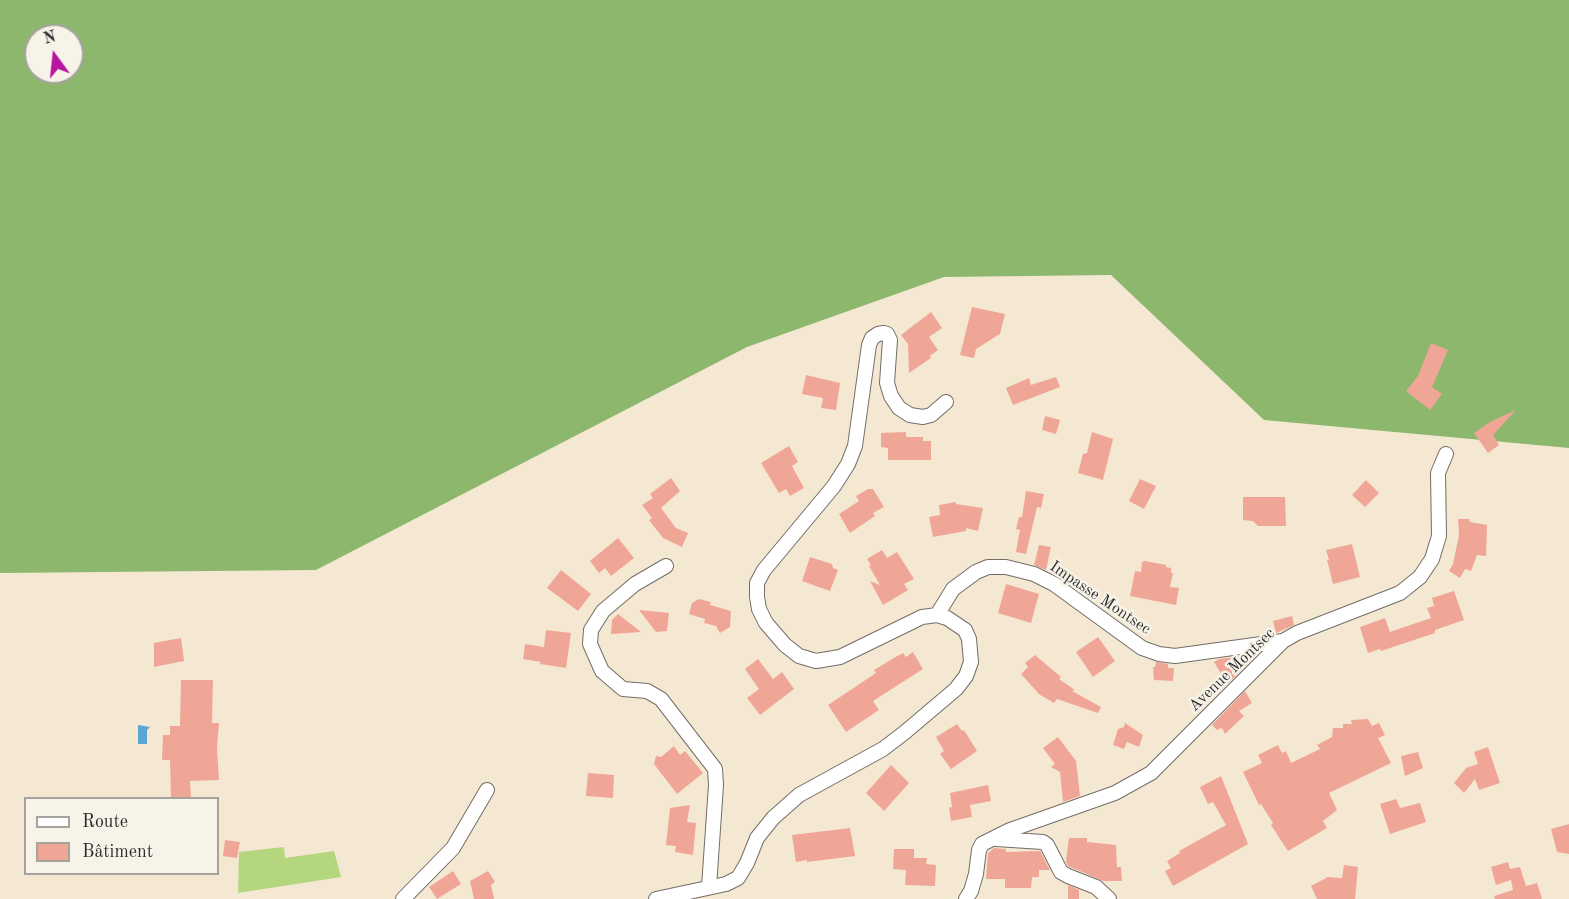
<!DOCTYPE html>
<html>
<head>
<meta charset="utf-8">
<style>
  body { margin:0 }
  #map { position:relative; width:1569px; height:899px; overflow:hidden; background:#f5e8d3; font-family:"Old Standard TT",serif }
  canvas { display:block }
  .legend { position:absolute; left:24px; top:797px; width:195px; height:78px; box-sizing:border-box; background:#f7f3e8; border:2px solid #a5a39c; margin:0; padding:8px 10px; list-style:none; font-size:18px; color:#2b2b2b }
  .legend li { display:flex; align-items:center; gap:12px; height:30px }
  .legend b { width:30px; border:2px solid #a5a39c }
  .north { position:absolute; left:24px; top:24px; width:60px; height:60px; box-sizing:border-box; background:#f7f3e8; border:2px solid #a5a39c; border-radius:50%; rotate:345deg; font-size:16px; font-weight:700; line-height:24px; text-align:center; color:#2b2b2b }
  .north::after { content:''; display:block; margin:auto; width:21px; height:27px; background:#b5179e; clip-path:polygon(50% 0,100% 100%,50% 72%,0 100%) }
</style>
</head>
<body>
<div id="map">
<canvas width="1569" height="899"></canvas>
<ul class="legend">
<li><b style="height:8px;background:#fff"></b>Route</li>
<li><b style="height:16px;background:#f0a696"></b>Bâtiment</li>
</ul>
<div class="north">N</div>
</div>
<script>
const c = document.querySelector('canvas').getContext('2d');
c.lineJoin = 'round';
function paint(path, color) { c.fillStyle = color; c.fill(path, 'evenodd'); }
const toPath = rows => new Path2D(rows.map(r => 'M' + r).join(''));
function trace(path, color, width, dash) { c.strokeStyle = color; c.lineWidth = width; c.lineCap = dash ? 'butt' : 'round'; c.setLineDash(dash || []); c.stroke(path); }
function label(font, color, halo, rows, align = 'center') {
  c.font = font + ' "Old Standard TT",serif'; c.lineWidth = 5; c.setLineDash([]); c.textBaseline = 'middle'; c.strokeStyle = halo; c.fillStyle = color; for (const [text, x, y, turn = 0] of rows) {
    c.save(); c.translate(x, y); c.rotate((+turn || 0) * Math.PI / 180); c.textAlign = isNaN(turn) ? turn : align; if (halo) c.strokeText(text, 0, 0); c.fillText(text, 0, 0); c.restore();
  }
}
const green = toPath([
  [284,847,285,858,334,851,341,877,238,893,239,852]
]);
const forest = toPath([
  [0,0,1569,0,1569,448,1264,420,1111,275,944,277,747,347,316,570,0,573],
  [36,36,72,36,72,72,36,72]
]);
const water = toPath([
  [138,725,150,727,147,730,147,744,138,744]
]);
const building = toPath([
  [972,307,1005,314,1000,334,976,349,974,358,960,355],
  [931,312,942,328,929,337,938,350,930,356,931,358,909,373,908,344,901,335],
  [1431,343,1448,350,1432,387,1442,394,1430,410,1406,391,1418,376],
  [806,375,840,383,836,410,821,408,823,398,802,394],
  [1056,377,1060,387,1013,405,1006,388,1029,378,1031,385],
  [1516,410,1493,435,1499,445,1488,453,1474,433,1490,422],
  [1045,416,1060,420,1056,434,1042,430],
  [906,432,906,437,923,437,923,441,931,441,931,460,888,460,888,448,881,447,881,433],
  [1092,432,1113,439,1103,480,1078,473,1083,454,1087,453],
  [789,446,798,462,792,466,804,488,790,496,786,489,779,493,761,463],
  [671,478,680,491,661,508,676,528,688,533,682,547,663,538,649,520,652,518,642,505,653,498,650,494],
  [1140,479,1156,486,1144,509,1129,501],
  [1366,480,1379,493,1365,507,1352,495],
  [868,489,873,489,884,507,873,513,875,516,850,533,839,514,859,501,856,496],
  [1026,491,1044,494,1041,508,1037,507,1026,554,1016,552,1020,530,1016,529,1019,517,1022,517],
  [1243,497,1285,497,1286,526,1258,526,1253,521,1243,520],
  [956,502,956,504,983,508,978,531,966,528,966,531,933,537,929,517,940,515,939,505],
  [1458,519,1469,519,1470,522,1487,525,1486,556,1477,555,1471,571,1465,569,1460,578,1449,571,1453,564,1459,535],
  [618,538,634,558,611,576,605,568,599,573,590,561],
  [1352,544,1360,577,1333,584,1327,560,1329,560,1326,550],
  [1039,545,1051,547,1046,570,1034,565],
  [882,550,887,558,897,552,914,579,904,584,908,590,883,605,870,581,880,585,869,566,871,565,867,559],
  [810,557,832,564,833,568,838,570,830,591,802,581],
  [1145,561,1166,565,1166,567,1171,568,1171,573,1173,573,1170,587,1179,588,1176,605,1130,596,1135,571,1141,572,1142,562],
  [561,570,591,594,578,611,547,588],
  [1006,584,1039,594,1031,623,998,613],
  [1454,591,1464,620,1435,630,1435,633,1381,651,1380,649,1368,653,1360,627,1385,618,1390,632,1431,618,1427,608,1434,606,1432,598],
  [699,599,711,602,710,605,731,611,730,627,720,633,716,626,704,623,705,619,689,614,692,603],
  [639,610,669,613,667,631,656,632],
  [618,614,641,632,611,634,612,620],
  [1292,616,1294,625,1276,633,1273,621],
  [546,630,571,633,566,668,540,664,541,662,523,659,525,644,544,647],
  [1098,637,1115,661,1093,677,1076,652],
  [181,638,184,661,154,667,154,643],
  [913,652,923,669,873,701,879,710,846,732,828,705,876,673,874,670,892,659,903,653,906,657],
  [1258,654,1227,684,1214,662,1219,659],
  [1035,655,1061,677,1059,679,1075,690,1072,691,1101,707,1098,713,1057,699,1054,703,1039,694,1021,674,1028,667,1025,663],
  [758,659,773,679,782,672,794,689,760,715,747,698,759,689,745,669],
  [1156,662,1168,664,1168,668,1174,668,1173,681,1154,680,1153,667,1155,667],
  [181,680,213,680,212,723,219,723,217,748,219,780,190,781,191,797,171,797,170,760,162,760,163,735,170,735,170,726,180,726],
  [1245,691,1252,703,1239,711,1244,716,1225,734,1222,728,1217,730,1212,725],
  [1368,719,1372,726,1379,723,1385,735,1378,738,1391,763,1329,793,1337,810,1323,821,1327,828,1288,851,1271,825,1273,823,1261,804,1259,805,1243,772,1262,763,1258,755,1278,745,1282,753,1286,751,1291,763,1320,749,1317,745,1332,737,1333,728,1343,728,1343,724,1352,724,1351,720],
  [1125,723,1143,735,1139,747,1127,742,1124,749,1113,745,1118,729,1124,727],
  [957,724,962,731,964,730,977,751,951,769,940,754,944,751,936,737],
  [1058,737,1076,761,1080,796,1063,802,1060,772,1051,767,1055,764,1043,748],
  [674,746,680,755,685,751,703,773,677,794,654,764,656,756,661,757],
  [1488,747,1500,783,1479,790,1475,779,1464,793,1454,783,1466,768,1478,764,1474,752],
  [1418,752,1423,768,1405,776,1401,756],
  [891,765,909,783,884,811,866,793],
  [588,773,614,775,613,798,586,796],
  [1221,776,1248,844,1173,886,1165,871,1171,868,1167,861,1180,853,1179,851,1226,825,1213,802,1208,804,1200,787],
  [988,785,991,801,970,805,972,817,951,821,949,808,952,807,950,793],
  [1396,799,1400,808,1420,803,1426,822,1390,834,1380,804],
  [690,805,687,822,696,823,693,855,675,852,676,846,666,845,670,808],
  [1569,824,1569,854,1557,852,1551,829],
  [850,828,855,856,807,862,807,860,796,862,792,835],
  [1069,838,1087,838,1087,842,1116,845,1117,867,1121,867,1122,881,1103,881,1068,866,1066,861],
  [225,840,240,842,237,858,223,856],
  [994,848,1006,849,1006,852,1040,851,1050,870,1039,870,1039,877,1032,877,1031,888,1005,888,1005,879,986,879,988,853],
  [894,849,914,849,914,858,927,858,926,864,936,865,935,886,905,885,906,870,893,869],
  [1508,862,1510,869,1520,867,1526,886,1537,883,1542,899,1495,899,1494,896,1513,890,1511,880,1496,885,1491,867],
  [1344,865,1358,867,1355,899,1317,899,1311,886,1328,877,1342,878],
  [453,871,461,884,437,899,429,887],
  [488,871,495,882,491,885,494,899,474,899,470,881],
  [1068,885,1079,890,1079,899,1068,899]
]);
const street = toPath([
  [666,566,635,584,603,611,591,630,590,644,602,671,623,689,647,691,661,699,715,769,716,785,709,887],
  [937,615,953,589,976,572,988,567,1006,567,1034,574,1054,584,1142,648,1159,654,1175,656,1283,641],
  [996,839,1043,842,1047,845,1061,872,1068,876,1096,887,1109,899],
  [403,899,453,848,487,790],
  [656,899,726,884,738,878,747,863,757,838,773,818,799,795,883,749,904,733,956,689,966,676,971,662,969,639,965,630,947,618,937,615,922,617,840,657,816,661,799,656,785,645,766,623,759,609,757,597,757,583,764,570,834,486,848,464,855,446,869,345,872,338,878,334,884,333,887,334,890,340,887,383,891,396,899,408,910,415,923,417,931,415,946,402],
  [966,899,971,891,976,874,979,850,982,844,1010,830,1115,793,1151,773,1283,641,1297,633,1400,593,1420,577,1432,559,1439,536,1438,473,1446,454]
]);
const streetNames = [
  ["Impasse Montsec",1100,598,34],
  ["Avenue Montsec",1232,670,-44]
];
paint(green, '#b3d67f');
paint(forest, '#8eb76e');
paint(water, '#5aa7d3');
paint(building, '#f0a696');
trace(street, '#726d66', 16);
trace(street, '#fff', 14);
label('16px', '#2b2b2b', '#f7f3e8', streetNames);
</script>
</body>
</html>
